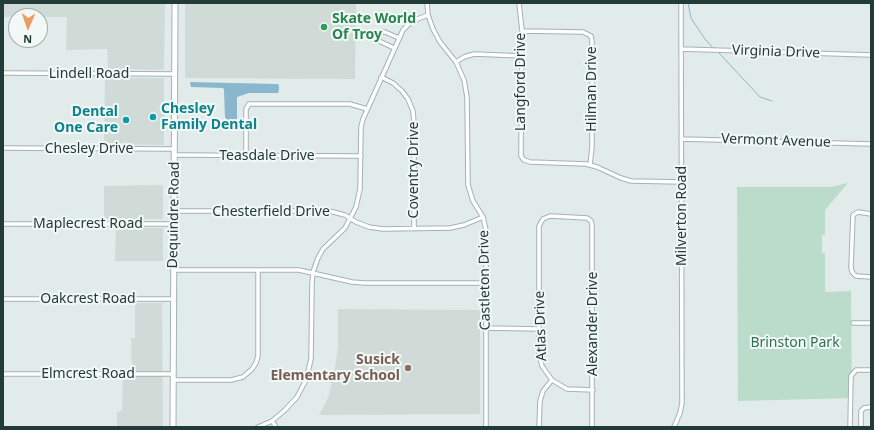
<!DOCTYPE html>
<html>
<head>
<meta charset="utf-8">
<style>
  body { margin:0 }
  #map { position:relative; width:874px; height:430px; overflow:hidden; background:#e1ebe9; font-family:"Noto Sans",sans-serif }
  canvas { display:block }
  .frame { position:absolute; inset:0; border:4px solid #223b39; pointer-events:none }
  .north { position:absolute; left:8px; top:8px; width:40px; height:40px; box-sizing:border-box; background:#f2f8f6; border:1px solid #9facaa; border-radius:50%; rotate:182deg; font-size:11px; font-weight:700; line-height:16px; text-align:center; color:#223b39 }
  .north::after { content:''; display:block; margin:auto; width:14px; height:18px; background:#ec9c5e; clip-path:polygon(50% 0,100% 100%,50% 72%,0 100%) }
</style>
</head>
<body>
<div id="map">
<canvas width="874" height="430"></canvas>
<div class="frame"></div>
<div class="north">N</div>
</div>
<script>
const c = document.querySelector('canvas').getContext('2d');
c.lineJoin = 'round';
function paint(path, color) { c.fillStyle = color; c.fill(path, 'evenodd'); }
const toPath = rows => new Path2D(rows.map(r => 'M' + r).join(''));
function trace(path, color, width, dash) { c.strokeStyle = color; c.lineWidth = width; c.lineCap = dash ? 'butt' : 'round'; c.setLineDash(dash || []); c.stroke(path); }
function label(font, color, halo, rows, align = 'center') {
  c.font = font + ' "Noto Sans",sans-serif'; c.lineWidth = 4; c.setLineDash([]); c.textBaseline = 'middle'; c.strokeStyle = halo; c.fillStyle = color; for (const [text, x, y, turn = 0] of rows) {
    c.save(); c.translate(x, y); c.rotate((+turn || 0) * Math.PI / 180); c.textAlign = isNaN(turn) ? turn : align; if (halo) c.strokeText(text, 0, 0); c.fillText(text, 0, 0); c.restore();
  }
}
const built = toPath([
  [3,3,165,3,164,70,108,69,107,49,66,50,67,17,40,17,40,16,3,17],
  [185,3,356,3,355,79,185,78],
  [105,78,164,78,164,145,104,144],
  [163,185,163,219,104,219,104,186],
  [116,228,163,228,163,261,115,261],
  [135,303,162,303,163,427,117,427,117,412,122,411,123,370,132,369,131,338,135,338],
  [338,309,480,310,480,414,319,415,328,398,334,374,338,348]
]);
const green = toPath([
  [848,183,825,210,825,235,822,235,822,253,825,253,825,292,851,291,852,398,738,401,737,187,831,187]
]);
const water = toPath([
  [190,82,277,84,279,85,279,90,278,93,249,93,237,97,237,119,235,122,229,123,225,117,224,90,223,88,191,87]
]);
const stream = toPath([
  [688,3,691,18,705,39,713,48],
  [719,53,760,97,772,101]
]);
const street = toPath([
  [427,3,428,15,433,29,440,42,456,62,464,80,467,97,468,185,473,201,483,217,486,230,486,427],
  [519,3,522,31,521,152,521,156,524,160,530,162,586,164,597,167,621,178,631,181,681,182],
  [522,31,583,32,591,36,592,41,592,147,590,165],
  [394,48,379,41,379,35,382,32,385,32,399,38],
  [681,49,871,55],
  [456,62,464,57,474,54,522,56],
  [3,73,175,74],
  [381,77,393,83,402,91,408,99,413,111,414,124,414,229],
  [681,139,871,144],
  [3,148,174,149],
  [174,155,361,156],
  [246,156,246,109,249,104,350,104,367,109],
  [174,211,329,211,345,215,356,222,369,227,383,229,450,228,464,225,483,217],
  [871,214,858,212,853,215,851,267,852,272,856,276,871,277],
  [3,224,174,224],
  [173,270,299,270,352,282,364,283,486,283],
  [3,299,173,299],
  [853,323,871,323],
  [486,328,539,329],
  [3,374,173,374],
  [173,380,231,380,243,377,252,369,256,363,258,356,258,270],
  [552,380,567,389,593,390],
  [272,421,276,427],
  [258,427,272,421,285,410,297,397,306,380,311,359,312,284,313,272,318,258,323,249,345,228,356,207,360,189,361,127,363,119,403,30,412,21,428,15],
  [539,427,540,401,543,391,552,380,542,366,539,354,539,226,543,219,550,216,587,218,591,221,592,225,592,427],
  [674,427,680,413,682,403,681,3],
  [850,427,851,376,856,370,871,370],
  [861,427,861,411,864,408,871,407]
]);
const secondary = toPath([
  [173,427,175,3]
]);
const markers = [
  [324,27,4,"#2e9e5b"],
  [153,117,4,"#0f9aa8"],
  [126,120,4,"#0f9aa8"],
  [408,368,4,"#8d6e63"]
];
const leisureNames = [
  ["Skate World",332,19],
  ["Of Troy",332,35]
];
const streetNames = [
  ["Virginia Drive",776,52,2],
  ["Lindell Road",89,74],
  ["Langford Drive",521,82,-90],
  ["Hilman Drive",592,89,-90],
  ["Vermont Avenue",776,141,2],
  ["Chesley Drive",89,149],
  ["Teasdale Drive",267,156],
  ["Coventry Drive",414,170,-90],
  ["Chesterfield Drive",271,212],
  ["Dequindre Road",174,215,-89],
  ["Milverton Road",682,216,-90],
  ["Maplecrest Road",88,224],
  ["Castleton Drive",485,280,-91],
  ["Oakcrest Road",88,299],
  ["Alexander Drive",593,324,-90],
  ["Atlas Drive",541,326,-92],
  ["Elmcrest Road",88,374]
];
const cultureNames = [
  ["Chesley",161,109],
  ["Family Dental",161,125],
  ["Dental",118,112,"right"],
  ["One Care",118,128,"right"]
];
const parkNames = [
  ["Brinston Park",795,343]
];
const educationNames = [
  ["Susick",400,360],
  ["Elementary School",400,376]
];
paint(built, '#d0dbd8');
paint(green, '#bbdcca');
paint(water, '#8bb7ce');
trace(stream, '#8bb7ce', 1);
trace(street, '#a4b3b1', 5.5);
trace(secondary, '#a0b6b3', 7);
trace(street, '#fff', 3.5);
trace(secondary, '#fff', 5);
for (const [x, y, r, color] of markers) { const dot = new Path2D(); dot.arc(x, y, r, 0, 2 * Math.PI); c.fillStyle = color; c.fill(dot); trace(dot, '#f2f8f6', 1.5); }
label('bold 14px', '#27864d', '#f2f8f6', leisureNames, 'left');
label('14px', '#223b39', '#f2f8f6', streetNames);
label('bold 14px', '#0d838f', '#f2f8f6', cultureNames, 'left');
label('14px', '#2e7054', '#f2f8f6', parkNames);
label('bold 14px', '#785e54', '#f2f8f6', educationNames, 'right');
</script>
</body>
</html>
